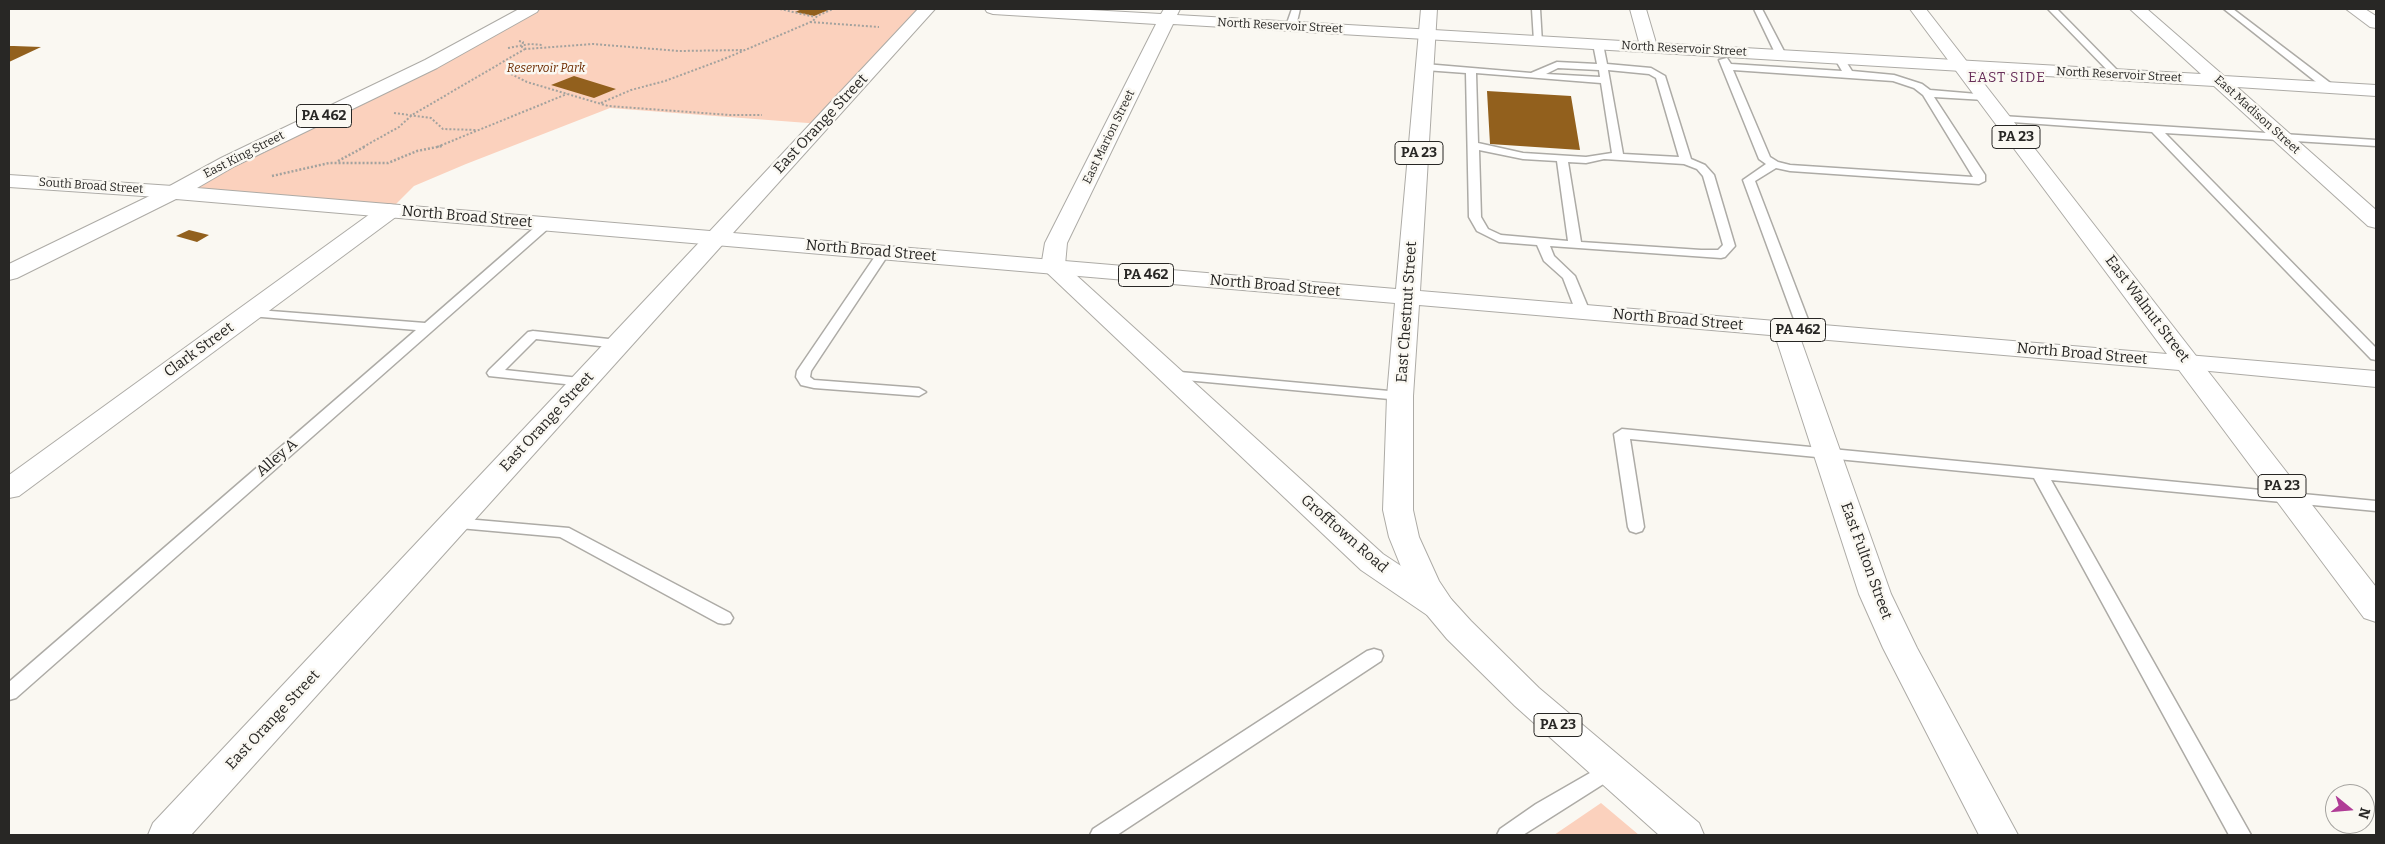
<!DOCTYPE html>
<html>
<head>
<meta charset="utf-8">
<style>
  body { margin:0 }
  #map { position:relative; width:2385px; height:844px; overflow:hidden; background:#faf8f2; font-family:Bitter,serif }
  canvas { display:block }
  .frame { position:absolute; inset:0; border:10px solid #282725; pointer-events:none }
  .north { position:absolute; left:2325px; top:784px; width:50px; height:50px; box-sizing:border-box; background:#faf8f2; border:1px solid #a6a4a0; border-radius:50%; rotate:107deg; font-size:14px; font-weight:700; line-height:20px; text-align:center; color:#282725 }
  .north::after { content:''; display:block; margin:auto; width:18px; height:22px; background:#b03c96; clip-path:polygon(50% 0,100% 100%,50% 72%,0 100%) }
</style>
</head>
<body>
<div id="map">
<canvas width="2385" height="844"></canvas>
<div class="frame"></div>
<div class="north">N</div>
</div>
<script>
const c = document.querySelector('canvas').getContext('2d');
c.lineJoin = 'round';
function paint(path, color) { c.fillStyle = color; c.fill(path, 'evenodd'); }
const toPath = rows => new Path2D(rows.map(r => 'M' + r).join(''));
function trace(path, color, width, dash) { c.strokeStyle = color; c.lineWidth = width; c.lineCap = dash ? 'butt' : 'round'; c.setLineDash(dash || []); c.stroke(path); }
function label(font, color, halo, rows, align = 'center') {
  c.font = font + ' Bitter,serif'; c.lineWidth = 5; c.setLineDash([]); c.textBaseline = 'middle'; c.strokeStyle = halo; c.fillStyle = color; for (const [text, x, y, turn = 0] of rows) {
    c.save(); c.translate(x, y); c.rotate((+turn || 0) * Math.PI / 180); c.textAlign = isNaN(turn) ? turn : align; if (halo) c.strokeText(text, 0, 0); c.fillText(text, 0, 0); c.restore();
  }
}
const green = toPath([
  [531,9,927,9,821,124,610,108,466,164,414,186,389,211,173,192,476,40],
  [1601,803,1639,835,1554,835]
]);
const building = toPath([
  [802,9,831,9,814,16,795,12],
  [9,46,14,46,41,47,9,62],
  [574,76,616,89,594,98,551,85],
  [1487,91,1571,96,1580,150,1490,144],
  [189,230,209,235,197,242,176,236]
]);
const pathFar1 = toPath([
  [780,9,815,17],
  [810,22,879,27],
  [519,41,523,42,522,47,526,49,593,44,679,51,745,50],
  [508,48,530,44,543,45],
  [511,74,527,82,608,106,730,115,762,115],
  [601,103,631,90,665,81,724,59,813,21,817,16,833,9],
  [394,113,431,118,443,129,476,130],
  [363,147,399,127,412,115,525,49],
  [437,147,567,94]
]);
const path = toPath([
  [338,161,366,146],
  [272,176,329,163,388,163,417,151,442,146]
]);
const service = toPath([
  [1292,9,1300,9,1296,26,1291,29,1286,26,1292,9],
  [1532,9,1540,9,1542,43,1534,41,1532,9],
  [1754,9,1762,9,1786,55,1784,57,1776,55,1754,9],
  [2048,9,2057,9,2120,73,2120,77,2114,77,2048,9],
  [2224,9,2233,9,2333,85,2333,89,2325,89,2224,9],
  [1598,41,1603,44,1607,64,1651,68,1665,76,1691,159,1705,165,1714,175,1735,246,1725,257,1721,258,1550,246,1554,256,1575,276,1590,312,1583,316,1576,312,1563,278,1544,261,1537,245,1499,242,1477,231,1469,217,1466,73,1425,70,1420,67,1425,64,1531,73,1557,62,1597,64,1593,44,1598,41],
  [1558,68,1599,70,1600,77,1546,74,1558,68],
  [1608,70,1649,74,1656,78,1679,157,1623,154,1608,70],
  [1476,73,1601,83,1612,153,1586,157,1523,153,1478,143,1476,73],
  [1479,150,1523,159,1557,161,1568,241,1501,235,1488,229,1481,217,1479,150],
  [1604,159,1684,164,1697,169,1703,176,1723,245,1718,250,1701,250,1581,242,1568,162,1586,163,1604,159],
  [1840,56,1843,57,1852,71,1894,75,1922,84,1930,90,1989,95,1990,97,1985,100,1934,97,1985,175,1985,181,1979,184,1790,171,1776,168,1755,181,1812,330,1805,334,1798,330,1743,180,1766,164,1759,159,1719,60,1727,58,1731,64,1842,71,1835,59,1840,56],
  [1733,70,1893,81,1914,88,1923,95,1973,177,1790,165,1778,162,1770,157,1733,70],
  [2002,116,2376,140,2376,146,2165,133,2376,348,2376,360,2371,359,2152,132,1998,121,1997,119,2002,116],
  [546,220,550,221,552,224,550,227,16,698,9,700,9,682,416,330,250,316,243,312,245,309,425,323,542,221,546,220],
  [884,248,890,252,811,371,810,377,814,380,919,388,926,392,919,396,814,388,801,385,796,377,797,371,880,249,884,248],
  [533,331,618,340,625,344,618,348,536,339,505,370,589,379,591,382,589,385,584,386,489,376,487,373,489,370,528,332,533,331],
  [1169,371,1400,392,1407,396,1400,400,1164,378,1162,375,1169,371],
  [1622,429,2376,501,2376,511,2051,480,2251,835,2229,835,2034,478,1630,439,1644,527,1642,531,1636,533,1630,531,1628,527,1614,434,1622,429],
  [454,518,569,528,730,613,733,618,730,623,724,624,718,623,560,537,448,527,446,523,448,519,454,518],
  [1374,649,1381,651,1383,656,1381,661,1117,835,1090,835,1093,829,1367,651,1374,649],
  [1609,762,1616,764,1619,770,1616,776,1523,835,1497,835,1500,829,1536,804,1609,762]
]);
const minor = toPath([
  [985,9,1072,9,1161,14,1164,9,1180,9,1177,15,1639,42,1630,9,1646,9,1656,43,2201,74,2130,9,2147,9,2224,76,2376,85,2376,96,2237,87,2376,210,2376,228,2368,226,2214,86,1173,24,1067,243,1065,265,1383,554,1451,599,1455,607,1451,615,1439,619,1427,615,1361,570,1041,267,1045,243,1156,24,993,14,987,12,985,9],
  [2346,9,2365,9,2376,16,2376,28,2370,27,2346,9],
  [389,204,397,206,400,211,397,216,19,496,9,498,9,475,381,206,389,204],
  [716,231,724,233,727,238,724,243,191,835,148,835,153,823,708,233,716,231],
  [1785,322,1794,324,1797,329,1891,594,1917,648,2018,835,1979,835,1883,648,1859,594,1773,329,1776,324,1785,322],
  [2187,355,2376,371,2376,387,2178,368,2174,363,2178,358,2187,355]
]);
const secondary = toPath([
  [9,175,173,186,180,188,184,192,180,196,173,198,9,187,9,175]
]);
const primary = toPath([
  [519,9,539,9,537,12,437,68,235,166,197,188,710,231,918,9,935,9,733,233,1396,289,1421,9,1437,9,1420,291,2167,354,1910,9,1926,9,2376,587,2376,622,2364,618,2179,370,1419,305,1413,396,1413,510,1419,537,1439,581,1451,599,1471,621,1539,688,1699,823,1704,835,1659,835,1515,706,1447,639,1427,615,1408,584,1389,537,1383,510,1387,396,1395,303,176,199,17,278,9,280,9,264,166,188,221,158,425,60,519,9]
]);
const farStreetnames = [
  ["North Reservoir Street",1280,26,3],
  ["North Reservoir Street",1684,49,3],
  ["North Reservoir Street",2119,75,3],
  ["East Madison Street",2257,115,42],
  ["East Marion Street",1109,137,-64],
  ["East King Street",244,155,-27],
  ["South Broad Street",91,186,4]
];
const farParknames = [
  ["Reservoir Park",546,69]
];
const farNeighbourhoodnames = [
  ["EAST SIDE",2007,78]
];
const shields = [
  [324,116,55],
  [2016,137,48],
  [1419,153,48],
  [1146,275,55],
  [1798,330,55],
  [2282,486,48],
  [1558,725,48]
];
const shieldNames = [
  ["PA 462",324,116],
  ["PA 23",2016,137],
  ["PA 23",1419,153],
  ["PA 462",1146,275],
  ["PA 462",1798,330],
  ["PA 23",2282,486],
  ["PA 23",1558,725]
];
const streetNames = [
  ["East Orange Street",821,124,-47],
  ["North Broad Street",467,217,5],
  ["North Broad Street",871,251,5],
  ["North Broad Street",1275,286,5],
  ["East Walnut Street",2147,309,53],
  ["East Chestnut Street",1407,312,-86],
  ["North Broad Street",1678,320,5],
  ["Clark Street",199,350,-36],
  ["North Broad Street",2082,354,5],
  ["East Orange Street",547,422,-47],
  ["Alley A",277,458,-41],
  ["Grofftown Road",1344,534,41],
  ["East Fulton Street",1866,561,70],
  ["East Orange Street",273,720,-47]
];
paint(green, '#fbd1bd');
paint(building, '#92601d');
trace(service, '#adaba6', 3);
trace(minor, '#adaba6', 2);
trace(secondary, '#adaba6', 2);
trace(primary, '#adaba6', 2);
trace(pathFar1, '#a3a29e', 2, [2, 2]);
trace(path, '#a3a29e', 2.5, [2, 2]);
paint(service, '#fff');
paint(minor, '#fff');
paint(secondary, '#fff');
paint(primary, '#fff');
label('12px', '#282725', '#faf8f2', farStreetnames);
label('italic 12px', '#6e2c01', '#faf8f2', farParknames);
c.letterSpacing = '1px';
label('14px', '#682f5a', '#faf8f2', farNeighbourhoodnames);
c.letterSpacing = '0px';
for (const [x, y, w] of shields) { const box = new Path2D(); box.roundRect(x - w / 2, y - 11.5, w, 23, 4); c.fillStyle = '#faf8f2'; c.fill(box); trace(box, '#282725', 1); }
label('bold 14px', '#282725', null, shieldNames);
label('15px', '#282725', '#faf8f2', streetNames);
</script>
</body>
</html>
